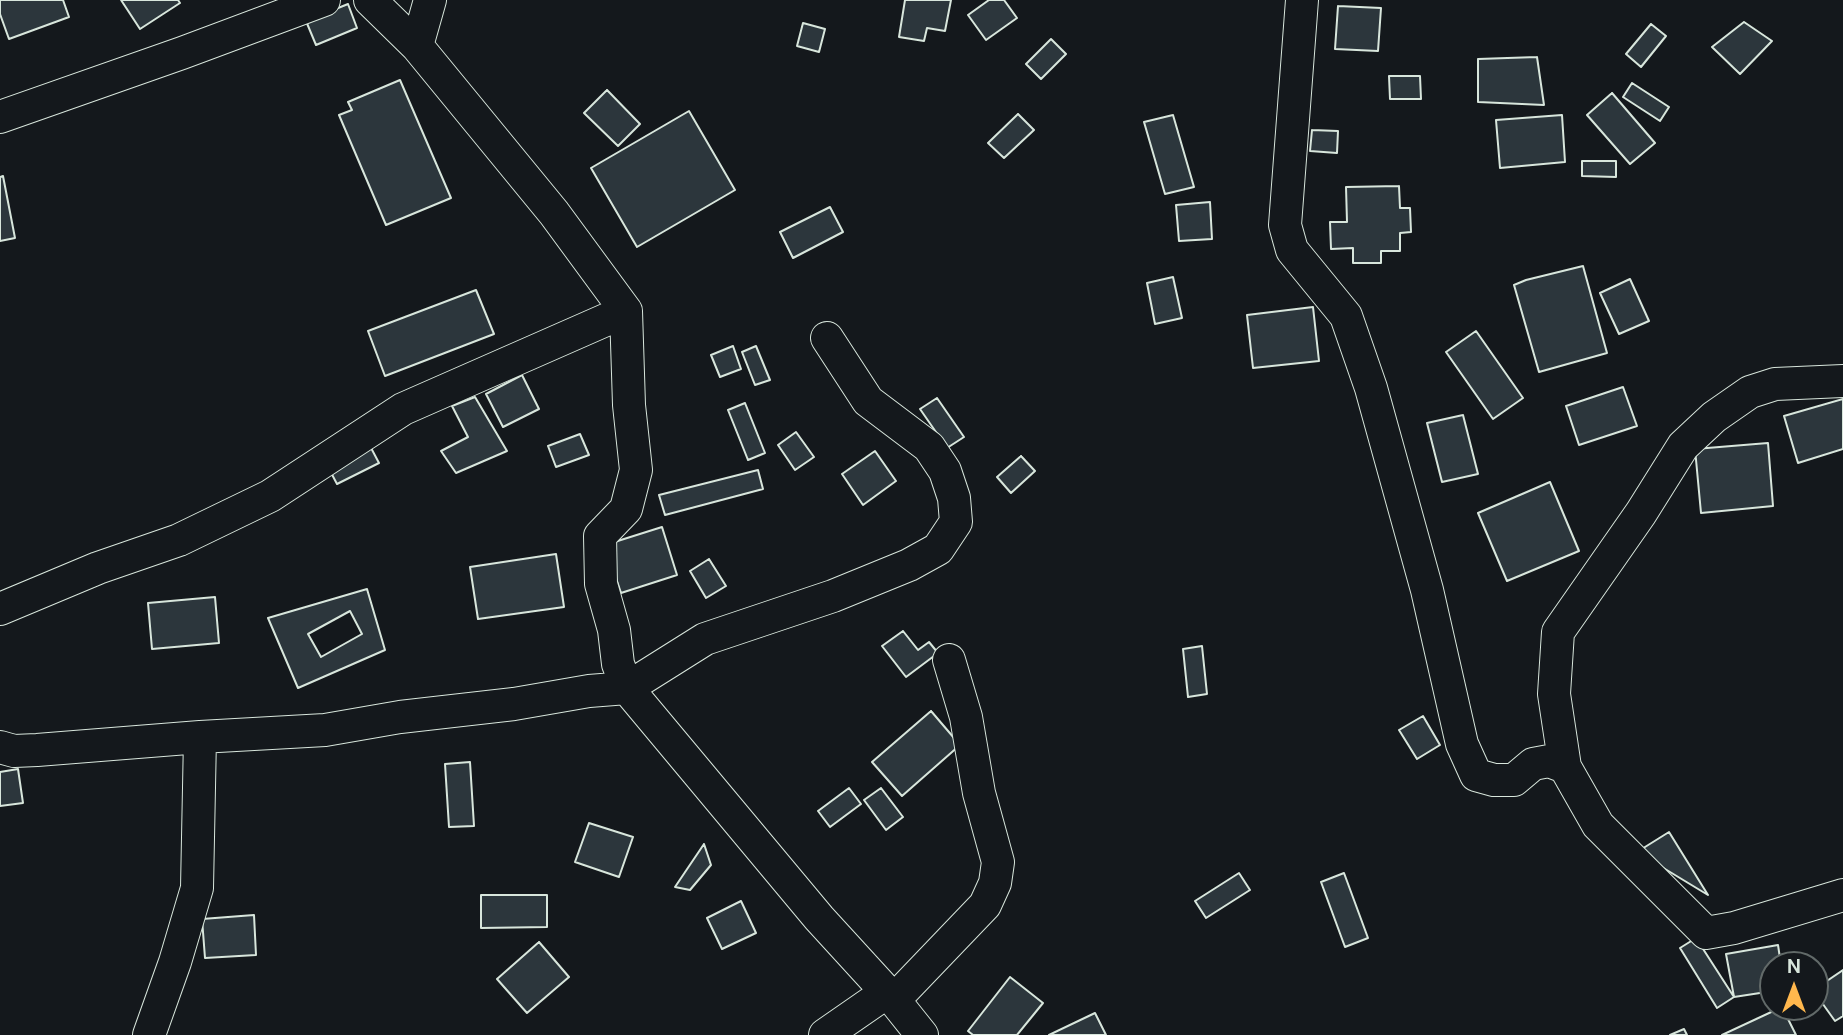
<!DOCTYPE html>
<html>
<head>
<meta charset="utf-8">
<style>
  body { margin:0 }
  #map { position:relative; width:1843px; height:1035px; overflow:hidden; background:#14181c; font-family:"DM Sans",sans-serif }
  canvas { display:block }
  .north { position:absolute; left:1759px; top:951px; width:70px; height:70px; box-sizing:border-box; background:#14181c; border:2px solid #626a69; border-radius:50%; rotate:0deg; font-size:19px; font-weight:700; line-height:28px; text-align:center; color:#d8e6dc }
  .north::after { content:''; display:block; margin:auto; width:24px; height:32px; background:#ffb74d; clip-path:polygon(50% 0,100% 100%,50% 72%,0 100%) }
</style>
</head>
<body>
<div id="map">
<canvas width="1843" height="1035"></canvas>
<div class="north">N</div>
</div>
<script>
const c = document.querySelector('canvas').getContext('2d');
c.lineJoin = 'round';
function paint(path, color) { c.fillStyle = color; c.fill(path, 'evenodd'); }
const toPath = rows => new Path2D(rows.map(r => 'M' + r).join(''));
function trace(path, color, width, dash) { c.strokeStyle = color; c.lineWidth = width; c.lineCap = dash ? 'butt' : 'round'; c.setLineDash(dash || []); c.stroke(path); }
const building = toPath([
  [0,0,63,0,69,17,9,39,0,14,0,0],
  [121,0,178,0,180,3,140,29,121,0],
  [905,0,951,0,945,31,927,28,924,41,899,37,905,0],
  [989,0,1004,0,1017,18,986,40,968,15,989,0],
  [348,4,357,28,316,45,306,21,348,4],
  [1338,6,1381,8,1378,51,1335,49,1338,6],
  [1744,22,1772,41,1740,74,1712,47,1744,22],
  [803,23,825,29,819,52,797,46,803,23],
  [1651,24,1666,36,1641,67,1626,54,1651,24],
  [1051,39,1066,54,1041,79,1026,64,1051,39],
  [1537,57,1544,105,1478,102,1478,59,1537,57],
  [1389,76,1420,76,1421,99,1390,99,1389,76],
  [400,80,451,198,386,225,339,115,352,110,348,102,400,80],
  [1632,83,1669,107,1660,121,1623,97,1632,83],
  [607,90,640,124,618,146,584,113,607,90],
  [1612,93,1655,143,1630,164,1587,115,1612,93],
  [689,111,735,190,637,247,591,168,689,111],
  [1018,114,1034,130,1004,158,988,143,1018,114],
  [1173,115,1194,187,1165,194,1144,122,1173,115],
  [1562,115,1565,162,1500,168,1496,120,1562,115],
  [1312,130,1338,131,1337,153,1310,151,1312,130],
  [1582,161,1616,161,1616,177,1582,176,1582,161],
  [3,176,15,238,0,241,0,177,3,176],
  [1399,186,1400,208,1410,208,1411,232,1400,233,1400,251,1381,251,1381,263,1353,263,1353,248,1331,249,1330,222,1347,222,1346,187,1399,186],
  [1210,202,1212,239,1179,241,1176,205,1210,202],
  [830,207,843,232,793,258,780,232,830,207],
  [1583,266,1607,353,1539,372,1514,285,1526,280,1583,266],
  [1173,277,1182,318,1155,324,1147,283,1173,277],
  [1630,279,1649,321,1619,334,1600,293,1630,279],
  [476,290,494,334,385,376,368,331,476,290],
  [1313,307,1319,361,1253,368,1247,315,1313,307],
  [1476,331,1523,398,1493,419,1446,352,1476,331],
  [733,346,741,369,720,377,711,355,733,346],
  [756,346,770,380,755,385,742,352,756,346],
  [522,375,539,409,503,427,486,394,522,375],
  [1623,387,1637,426,1579,445,1566,406,1623,387],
  [475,397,507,451,456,473,441,451,468,437,452,406,475,397],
  [937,398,964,437,947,448,920,409,937,398],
  [1843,399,1843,449,1798,463,1784,416,1843,399],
  [745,403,765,453,748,460,728,410,745,403],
  [1463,415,1478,474,1442,482,1427,423,1463,415],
  [796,432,814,457,795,470,778,445,796,432],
  [580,434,589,455,556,467,548,446,580,434],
  [1768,443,1773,506,1701,513,1695,449,1768,443],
  [370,446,379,463,337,484,328,467,370,446],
  [875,451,896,481,863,505,842,474,875,451],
  [1021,456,1035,471,1011,493,997,477,1021,456],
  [758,470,763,489,665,515,659,495,758,470],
  [1550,482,1579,551,1507,581,1478,513,1550,482],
  [662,527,677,575,621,593,605,545,662,527],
  [556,554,564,607,478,619,470,567,556,554],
  [709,559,726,586,706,598,690,571,709,559],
  [367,589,385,650,298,688,268,618,367,589],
  [350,611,362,634,321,657,308,634,350,611],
  [215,597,219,643,152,649,148,603,215,597],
  [903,631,918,650,929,642,938,653,906,677,882,646,903,631],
  [1202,646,1207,694,1188,697,1183,649,1202,646],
  [931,711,960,745,902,796,872,762,931,711],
  [1423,716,1440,745,1417,759,1399,730,1423,716],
  [470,762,474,826,449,827,445,764,470,762],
  [18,769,23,803,0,806,0,772,18,769],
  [849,788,861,804,830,827,818,811,849,788],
  [881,788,903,817,886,830,864,800,881,788],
  [589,823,633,837,619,877,575,862,589,823],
  [1669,832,1708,895,1637,852,1669,832],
  [704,844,711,865,690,890,675,887,704,844],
  [1239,873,1250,890,1206,918,1195,901,1239,873],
  [1344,873,1368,938,1345,947,1321,882,1344,873],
  [481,895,547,895,547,927,481,928,481,895],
  [741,901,756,933,722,949,707,918,741,901],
  [254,915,256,955,205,958,202,919,254,915],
  [1696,938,1734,997,1717,1008,1680,948,1696,938],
  [539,942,569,977,527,1013,497,979,539,942],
  [1778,945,1781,965,1773,965,1773,991,1734,997,1726,954,1778,945],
  [1843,970,1843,1016,1835,1021,1815,993,1815,989,1843,970],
  [1010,977,1043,1003,1017,1035,973,1035,968,1031,1010,977],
  [1782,1007,1796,1035,1722,1035,1782,1007],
  [1095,1013,1106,1035,1049,1035,1095,1013],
  [1684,1029,1687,1035,1670,1035,1684,1029]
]);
const street = toPath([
  [370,0,417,46,554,213,626,311,629,405,636,470,626,509,600,536,601,584,614,630,618,664,627,688,705,639,833,596,909,565,938,549,956,522,954,498,945,471,929,447,868,401,827,338],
  [1302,0,1285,225,1292,250,1346,316,1371,388,1427,590,1462,744,1476,775,1494,780,1514,780,1533,764,1549,761,1565,767,1598,825,1706,933,1734,928,1843,895],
  [417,46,430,0],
  [0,117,182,53,324,0],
  [0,609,98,568,179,540,270,496,403,409,626,311],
  [0,747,14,751,37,750,200,737,325,730,400,717,514,704,589,691,627,688,819,918,894,1000,922,1035],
  [1565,767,1554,694,1558,632,1641,513,1683,446,1714,417,1750,392,1775,384,1843,381],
  [894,1000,985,905,995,883,998,862,979,793,966,717,949,660],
  [149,1035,175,962,197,888,200,737],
  [825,1035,887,992]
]);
paint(building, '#2c363c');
trace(building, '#d8e6dc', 2);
trace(street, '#d8e6dc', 34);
trace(street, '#14181c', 32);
</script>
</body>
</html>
